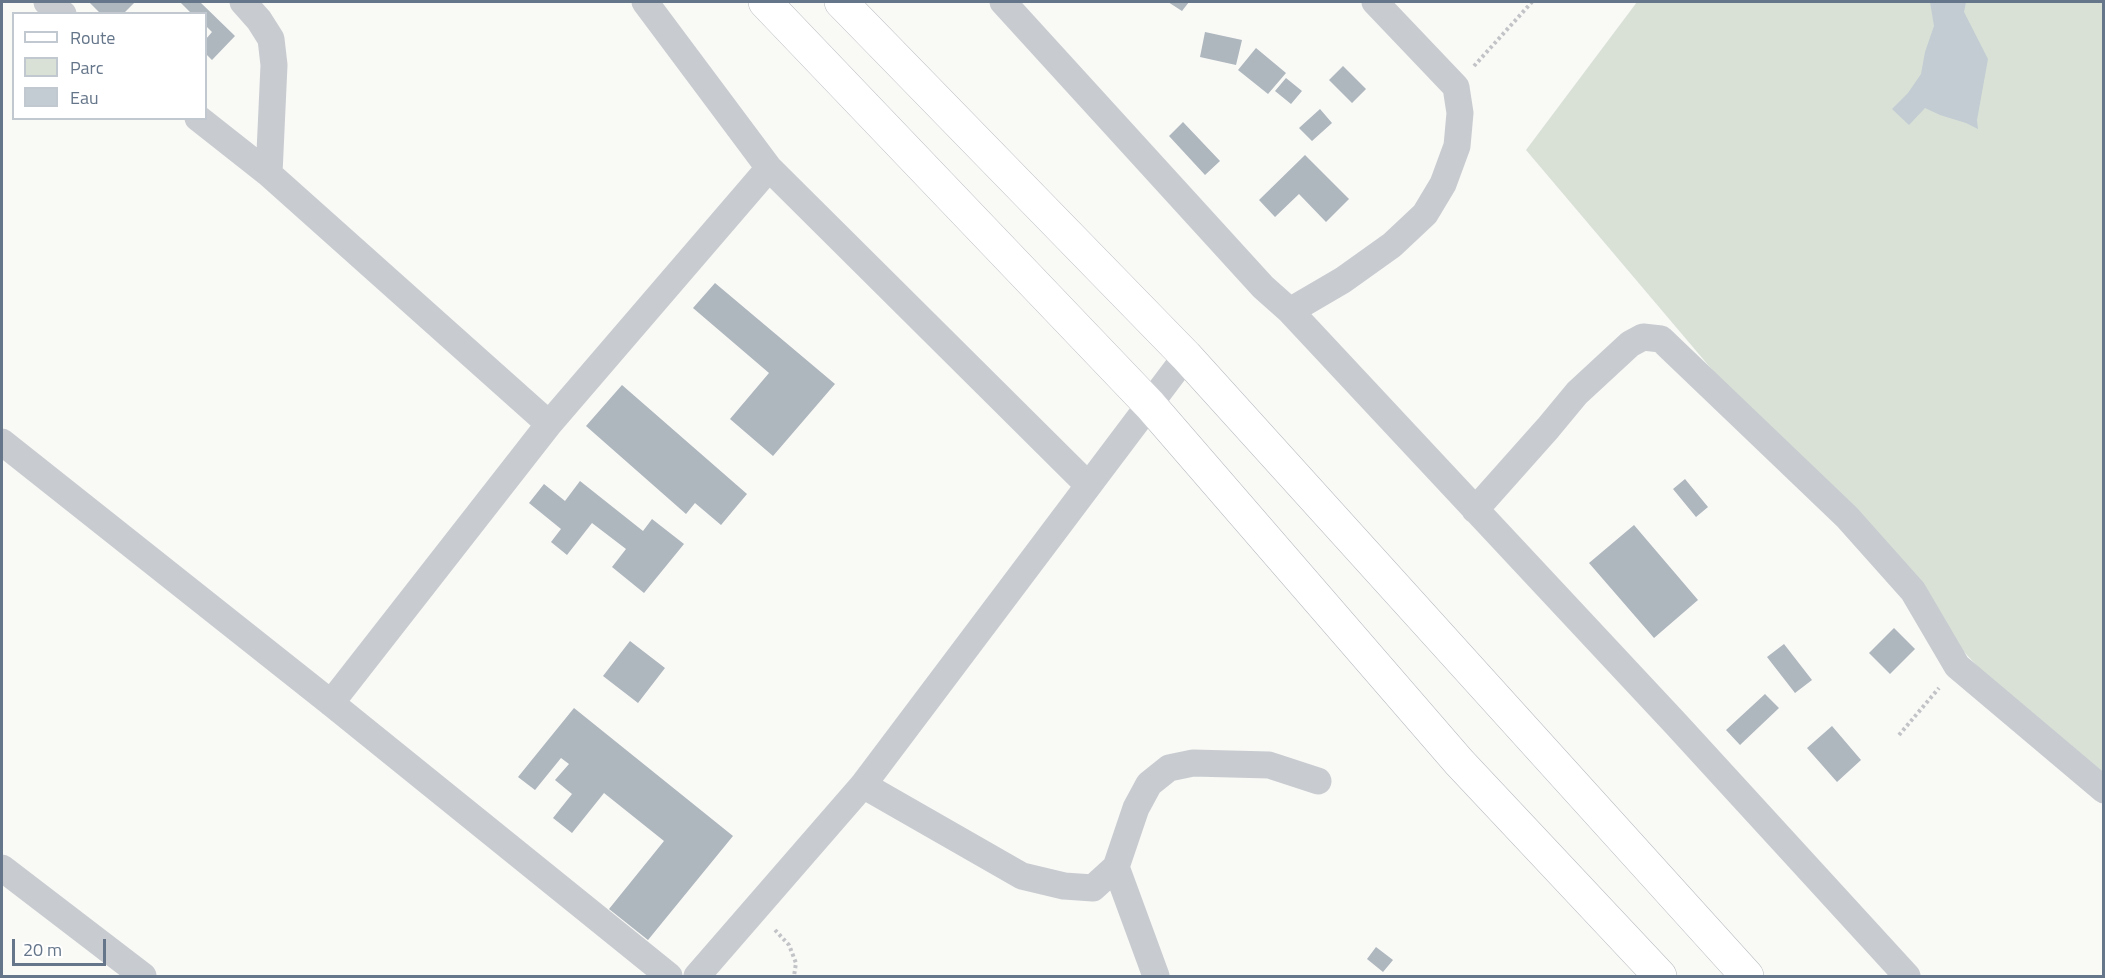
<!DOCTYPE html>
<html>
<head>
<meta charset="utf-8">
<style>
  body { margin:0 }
  #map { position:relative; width:2105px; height:978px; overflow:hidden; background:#f9f9f6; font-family:"Titillium Web",sans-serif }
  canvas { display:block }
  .frame { position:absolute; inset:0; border:3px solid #65768a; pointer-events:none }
  .legend { position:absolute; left:12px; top:12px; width:195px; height:108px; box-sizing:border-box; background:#fff; border:2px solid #c1c8d0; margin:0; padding:8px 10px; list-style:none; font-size:18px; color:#65768a }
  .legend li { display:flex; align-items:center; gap:12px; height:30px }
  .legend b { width:30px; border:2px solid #c1c8d0 }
  .scale { position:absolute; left:12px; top:939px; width:94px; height:27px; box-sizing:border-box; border:3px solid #65768a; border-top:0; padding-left:8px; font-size:18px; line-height:21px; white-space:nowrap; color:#65768a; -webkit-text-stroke:4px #fff; paint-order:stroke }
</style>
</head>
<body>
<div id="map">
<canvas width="2105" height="978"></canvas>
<div class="frame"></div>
<ul class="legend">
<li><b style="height:8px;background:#fff"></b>Route</li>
<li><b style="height:16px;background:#d9e1d7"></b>Parc</li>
<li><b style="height:16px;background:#c2ccd2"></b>Eau</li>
</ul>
<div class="scale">20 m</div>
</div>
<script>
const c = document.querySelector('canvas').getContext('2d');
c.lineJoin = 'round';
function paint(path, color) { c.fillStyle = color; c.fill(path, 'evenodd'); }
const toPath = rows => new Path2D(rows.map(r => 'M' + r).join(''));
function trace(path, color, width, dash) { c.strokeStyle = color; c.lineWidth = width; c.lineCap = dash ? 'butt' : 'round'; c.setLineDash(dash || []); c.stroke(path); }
const green = toPath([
  [1637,2,2103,2,2103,772,1978,667,1808,483,1526,150]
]);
const water = toPath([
  [1930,2,1966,2,1964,12,1988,59,1977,120,1978,129,1966,123,1940,115,1925,108,1909,125,1892,109,1908,93,1921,74,1925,52,1934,26]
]);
const building = toPath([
  [89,2,135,2,123,14,101,14],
  [180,2,200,2,235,36,212,60,206,54,206,39,212,32,206,26,206,14,192,14],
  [1168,2,1189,2,1182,11],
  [1205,32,1242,40,1236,65,1200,57],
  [1256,48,1286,73,1268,94,1238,70],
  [1343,66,1366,89,1352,103,1329,80],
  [1286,78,1302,91,1291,104,1275,91],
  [1320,109,1332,123,1312,141,1299,128],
  [1183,122,1220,161,1205,175,1169,136],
  [1305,155,1349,199,1326,222,1299,194,1275,217,1259,200],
  [715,283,835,384,773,456,730,419,769,373,693,308],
  [622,385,747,494,721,525,695,503,686,514,586,426],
  [1685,479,1708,507,1696,517,1673,489],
  [580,481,643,531,652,519,684,544,644,593,612,567,626,549,592,523,567,555,551,542,561,529,529,503,544,484,565,501],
  [1634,525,1698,600,1654,638,1589,563],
  [1894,628,1915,649,1890,674,1869,653],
  [630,641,665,668,638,703,603,676],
  [1784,644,1812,680,1795,693,1767,657],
  [1765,694,1779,708,1740,745,1726,730],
  [574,708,733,836,648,940,609,909,664,841,604,793,572,833,553,818,572,794,555,780,569,764,561,758,535,790,518,777],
  [1832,726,1861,760,1837,782,1807,748],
  [1376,947,1393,960,1383,972,1367,959]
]);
const path = toPath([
  [1474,66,1532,2],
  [1899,735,1939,688],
  [775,930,789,945,796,963,794,976]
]);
const street = toPath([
  [47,2,63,14],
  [243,2,259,20,271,39,274,65,269,174],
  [645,2,769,168,1088,485],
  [1003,2,1263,287,1290,311,1676,724,1907,976],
  [198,118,269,174,549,424],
  [1290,311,1343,280,1392,245,1425,214,1443,184,1457,146,1460,113,1456,87,1375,2],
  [2,442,331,703,669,976],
  [1475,510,1548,428,1577,393,1630,344,1643,337,1661,339,1847,517,1913,591,1957,666,2104,790],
  [331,703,549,424,769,168],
  [863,785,1022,876,1064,886,1093,888,1116,867],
  [2,868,143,976],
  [697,976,863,785,1186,356],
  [1156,976,1116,867,1136,808,1149,784,1169,768,1193,763,1269,765,1318,781]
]);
const primary = toPath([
  [765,2,1150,405,1459,762,1660,976],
  [841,2,1186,356,1747,976]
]);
paint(green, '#d9e1d7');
paint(water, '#c2ccd2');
paint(building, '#aeb6be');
trace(primary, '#b9bdc1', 34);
trace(path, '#c1c3c6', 4, [3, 3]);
trace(street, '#c8ccd0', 27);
trace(primary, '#fff', 33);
</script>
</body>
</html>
